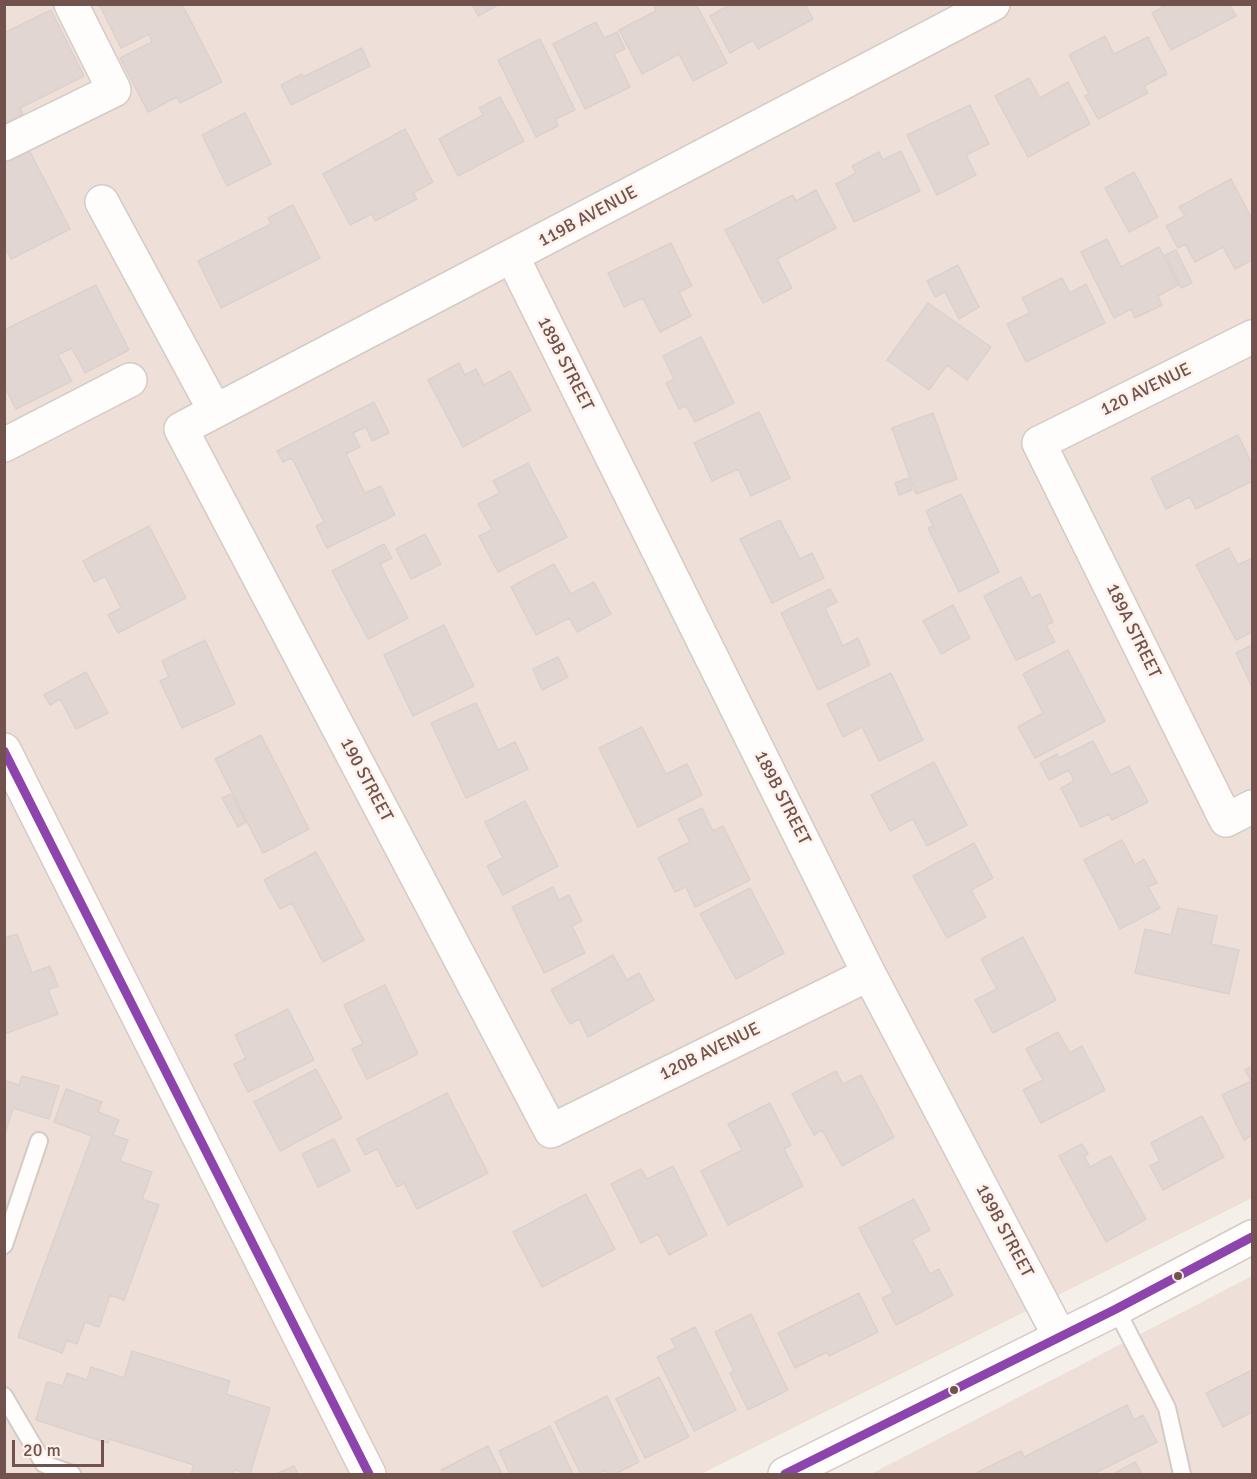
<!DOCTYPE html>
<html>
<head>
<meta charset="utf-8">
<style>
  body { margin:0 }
  #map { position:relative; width:1257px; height:1479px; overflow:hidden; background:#f5efea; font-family:Signika,sans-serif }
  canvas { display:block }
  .frame { position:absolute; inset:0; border:6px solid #71524d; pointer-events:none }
  .scale { position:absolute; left:12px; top:1440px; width:92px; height:27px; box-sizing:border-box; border:3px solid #71524d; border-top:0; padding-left:8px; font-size:18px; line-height:21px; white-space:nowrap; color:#71524d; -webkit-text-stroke:4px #fdf2eb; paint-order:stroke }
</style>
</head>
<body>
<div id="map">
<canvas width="1257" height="1479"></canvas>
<div class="frame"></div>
<div class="scale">20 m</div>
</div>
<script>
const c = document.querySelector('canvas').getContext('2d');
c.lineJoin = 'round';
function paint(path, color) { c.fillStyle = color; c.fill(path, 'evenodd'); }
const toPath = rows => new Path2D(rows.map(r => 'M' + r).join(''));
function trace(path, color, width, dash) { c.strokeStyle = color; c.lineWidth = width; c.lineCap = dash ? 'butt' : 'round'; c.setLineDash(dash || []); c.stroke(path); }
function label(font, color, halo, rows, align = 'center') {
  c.font = font + ' Signika,sans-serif'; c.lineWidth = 5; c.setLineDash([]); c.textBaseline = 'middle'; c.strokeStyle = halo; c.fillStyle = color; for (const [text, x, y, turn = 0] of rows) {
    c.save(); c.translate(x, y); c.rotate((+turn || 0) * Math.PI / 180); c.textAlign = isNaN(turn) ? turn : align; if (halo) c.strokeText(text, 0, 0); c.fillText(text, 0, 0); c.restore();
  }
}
const residential = toPath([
  [5,5,1252,5,1252,1198,701,1474,5,1474],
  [1252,1276,1252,1474,871,1474]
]);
const building = toPath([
  [99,4,182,4,222,82,180,103,177,97,148,112,120,58,152,42,149,34,121,48,99,4],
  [472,4,500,4,478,16,472,4],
  [653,4,696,4,727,63,693,81,679,54,642,74,619,30,656,11,653,4],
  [731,4,805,4,813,19,758,49,753,40,730,53,710,16,731,4],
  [1168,4,1229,4,1236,16,1171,50,1152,13,1168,4],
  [51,10,84,76,20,108,23,114,4,124,4,33,51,10],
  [596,22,604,38,617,32,625,49,614,54,630,87,585,109,553,44,596,22],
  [1105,36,1114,54,1148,37,1167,74,1144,86,1148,93,1098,119,1085,96,1089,94,1069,55,1105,36],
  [540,39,575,110,556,119,558,126,536,137,498,60,540,39],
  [362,48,370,66,291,105,281,85,302,74,303,77,362,48],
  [1029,78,1040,98,1068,82,1090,124,1028,157,995,96,1029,78],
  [500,97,524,141,458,176,439,139,483,115,479,108,500,97],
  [970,105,989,144,966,155,976,175,937,195,907,135,970,105],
  [245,113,271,164,227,186,202,135,245,113],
  [405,129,433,182,413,193,417,199,375,221,372,214,350,225,323,174,405,129],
  [29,150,70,229,11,259,8,252,4,254,4,162,29,150],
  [901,151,920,191,854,222,836,184,856,173,852,166,879,152,883,160,901,151],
  [1134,172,1158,217,1129,232,1105,188,1134,172],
  [1231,179,1252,219,1252,260,1235,269,1223,247,1195,262,1185,244,1178,248,1166,226,1185,216,1179,207,1231,179],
  [816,190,836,228,777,259,792,288,763,303,725,230,793,195,796,201,816,190],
  [293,205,320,258,221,308,198,261,271,224,268,218,293,205],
  [1107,239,1121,267,1159,247,1178,285,1158,296,1162,305,1135,318,1131,309,1114,318,1081,252,1107,239],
  [671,243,692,286,679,292,691,316,660,332,643,298,624,307,608,273,671,243],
  [1176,250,1192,283,1181,288,1165,255,1176,250],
  [958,265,979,307,959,319,945,292,935,297,927,281,958,265],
  [1062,278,1070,293,1086,284,1105,323,1026,362,1007,324,1030,313,1022,298,1062,278],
  [96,285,129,350,85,373,72,348,58,355,72,381,16,409,4,386,4,330,96,285],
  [928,303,991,347,967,380,947,365,929,390,887,360,928,303],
  [701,337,734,403,695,422,686,406,679,409,666,383,674,379,663,356,701,337],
  [459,363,465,375,476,369,484,385,510,371,531,410,463,447,428,380,459,363],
  [374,402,389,433,372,441,366,427,353,433,360,447,346,454,365,493,381,486,395,515,327,548,316,526,324,522,292,458,283,462,277,451,374,402],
  [759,412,790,478,751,496,738,469,712,481,694,443,759,412],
  [933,413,957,479,916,494,892,428,933,413],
  [1238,435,1252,464,1252,481,1196,509,1190,497,1166,509,1151,478,1238,435],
  [528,463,567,537,498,572,479,536,492,530,478,504,500,493,493,481,528,463],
  [908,478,912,490,899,495,895,483,908,478],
  [961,494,999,572,959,592,928,528,933,526,926,511,961,494],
  [780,520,800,559,812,553,824,578,772,603,740,539,780,520],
  [149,526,186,598,118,633,108,615,121,608,105,576,94,582,83,561,149,526],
  [425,534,441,564,411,579,396,549,425,534],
  [384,544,392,558,380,564,408,618,368,639,332,571,384,544],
  [1229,548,1238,565,1252,558,1252,632,1236,640,1196,565,1229,548],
  [554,564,571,594,594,582,611,614,577,632,569,618,536,635,511,587,554,564],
  [1021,577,1031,598,1040,594,1053,622,1046,625,1055,642,1016,660,984,596,1021,577],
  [830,589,837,602,825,608,843,646,858,638,870,665,818,690,781,613,830,589],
  [953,605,970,638,941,654,923,621,953,605],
  [444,625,474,686,413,716,384,655,444,625],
  [205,640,235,704,182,728,160,681,169,677,162,661,205,640],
  [1252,645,1252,687,1236,653,1252,645],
  [1068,650,1105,721,1035,758,1018,727,1043,713,1023,674,1068,650],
  [558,657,568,677,542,690,533,669,558,657],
  [86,672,108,713,76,729,60,699,50,705,44,695,86,672],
  [891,673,923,740,879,761,862,727,843,737,827,704,891,673],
  [476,703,498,750,515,742,528,769,466,798,431,723,476,703],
  [642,727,666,774,687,764,702,795,638,827,599,748,642,727],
  [261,735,309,829,263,853,215,759,261,735],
  [1093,741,1111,775,1129,766,1148,802,1112,820,1109,814,1081,827,1061,788,1074,781,1069,770,1049,780,1040,763,1057,754,1059,758,1093,741],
  [934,762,967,825,927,846,913,819,890,831,871,795,934,762],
  [231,794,246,822,238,827,222,798,231,794],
  [525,801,558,866,503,895,487,866,503,858,485,822,525,801],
  [702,808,713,831,723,826,750,880,695,907,686,887,675,892,658,858,690,842,678,819,702,808],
  [1122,840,1135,865,1144,859,1157,883,1148,887,1160,908,1120,929,1084,860,1122,840],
  [974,843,993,878,971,890,986,917,947,938,913,876,974,843],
  [316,852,364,940,323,962,292,903,280,909,264,880,316,852],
  [553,887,559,900,569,895,582,921,572,926,585,953,544,973,512,907,553,887],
  [750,888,784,953,736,979,700,914,750,888],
  [1178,908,1217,916,1211,944,1239,950,1229,994,1135,973,1145,929,1171,935,1178,908],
  [17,934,32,973,50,966,58,986,48,990,58,1014,4,1034,4,938,17,934],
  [1023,937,1056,1000,993,1033,975,1000,997,989,981,959,1023,937],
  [613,955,627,980,639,973,654,1000,588,1037,579,1019,570,1024,551,990,613,955],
  [385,985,418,1054,367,1079,352,1049,363,1044,344,1005,385,985],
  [288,1009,314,1060,248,1092,234,1064,246,1058,235,1035,288,1009],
  [1058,1032,1070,1053,1082,1046,1105,1090,1041,1123,1023,1090,1043,1080,1026,1049,1058,1032],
  [1252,1066,1252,1135,1244,1140,1222,1095,1251,1081,1245,1070,1252,1066],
  [316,1069,342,1118,280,1151,254,1102,316,1069],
  [836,1071,843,1084,861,1075,894,1137,842,1166,822,1130,814,1135,792,1094,836,1071],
  [22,1076,59,1086,49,1119,13,1108,4,1137,4,1080,19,1085,22,1076],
  [66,1089,102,1102,98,1112,119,1120,113,1135,128,1140,120,1161,152,1172,142,1199,159,1205,124,1300,110,1295,99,1327,85,1322,77,1344,67,1340,62,1353,18,1337,92,1136,54,1122,66,1089],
  [447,1093,488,1173,417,1209,404,1183,397,1187,377,1149,365,1155,357,1139,447,1093],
  [770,1103,791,1145,784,1149,803,1186,728,1225,701,1171,742,1150,728,1124,770,1103],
  [1202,1116,1224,1157,1163,1190,1150,1166,1160,1161,1151,1143,1202,1116],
  [334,1139,350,1171,318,1187,302,1154,334,1139],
  [1082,1144,1088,1154,1084,1156,1090,1167,1111,1156,1146,1219,1106,1242,1059,1156,1082,1144],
  [673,1166,707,1235,669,1255,658,1234,641,1243,611,1184,641,1169,647,1179,673,1166],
  [586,1194,615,1249,542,1287,513,1232,586,1194],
  [914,1199,930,1230,912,1240,930,1274,939,1269,953,1295,896,1325,882,1298,893,1293,859,1228,914,1199],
  [859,1293,878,1332,829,1356,827,1352,795,1368,778,1333,859,1293],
  [751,1314,788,1390,748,1410,730,1373,734,1371,715,1332,751,1314],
  [695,1327,736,1410,694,1431,657,1357,676,1348,671,1339,695,1327],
  [132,1351,230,1381,226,1394,270,1408,250,1474,234,1470,233,1474,191,1474,194,1465,109,1439,108,1443,36,1420,47,1382,63,1386,67,1373,87,1380,91,1367,124,1378,132,1351],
  [1252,1370,1252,1412,1223,1427,1206,1393,1252,1370],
  [659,1377,689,1437,645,1458,616,1399,659,1377],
  [607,1396,639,1462,615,1474,607,1474,605,1470,596,1474,581,1474,555,1422,607,1396],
  [1127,1405,1134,1420,1143,1415,1157,1442,1093,1474,974,1474,1021,1451,1024,1457,1127,1405],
  [550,1426,573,1474,510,1474,499,1451,550,1426],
  [488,1446,502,1474,443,1474,441,1470,488,1446],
  [1135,1462,1142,1474,1113,1474,1135,1462],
  [294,1466,298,1474,276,1474,294,1466]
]);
const service = toPath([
  [4,1245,39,1141],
  [1116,1309,1167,1408,1182,1474],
  [4,1396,44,1464,72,1474]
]);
const minor = toPath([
  [4,144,114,90,71,4],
  [102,202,215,411],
  [512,256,869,974,1060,1337],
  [1252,337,1039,443,1226,820,1252,807],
  [4,445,130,380],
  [4,750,369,1474],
  [869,974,551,1131,181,429,993,4]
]);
const secondary = toPath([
  [785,1474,1116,1309,1252,1237]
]);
const bus1 = toPath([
  [4,751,369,1474],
  [785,1474,1116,1309,1252,1237]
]);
const markers = [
  [1178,1276,5,"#71524d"],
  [954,1390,5,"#71524d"]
];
const streetNames = [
  ["119B AVENUE",588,217,-28],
  ["189B STREET",565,364,63],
  ["120 AVENUE",1146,390,-26],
  ["189A STREET",1133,631,64],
  ["190 STREET",366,780,62],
  ["189B STREET",782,798,63],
  ["120B AVENUE",710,1052,-26],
  ["189B STREET",1004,1231,62]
];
paint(residential, '#eee0d8');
paint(building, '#e1d6d2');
trace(building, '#ddd1cd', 1.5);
trace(service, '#d4cbc7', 20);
trace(minor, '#d4cbc7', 36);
trace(secondary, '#d4cac6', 36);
trace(service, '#fefdfc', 16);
trace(minor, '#fefdfc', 33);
trace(secondary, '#fefdfc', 33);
trace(bus1, '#8e44ad', 9);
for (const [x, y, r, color] of markers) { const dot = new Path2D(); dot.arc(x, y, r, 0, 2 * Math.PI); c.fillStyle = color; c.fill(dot); trace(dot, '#fdf2eb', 2); }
label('18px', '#71524d', '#fdf2eb', streetNames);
</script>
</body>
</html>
